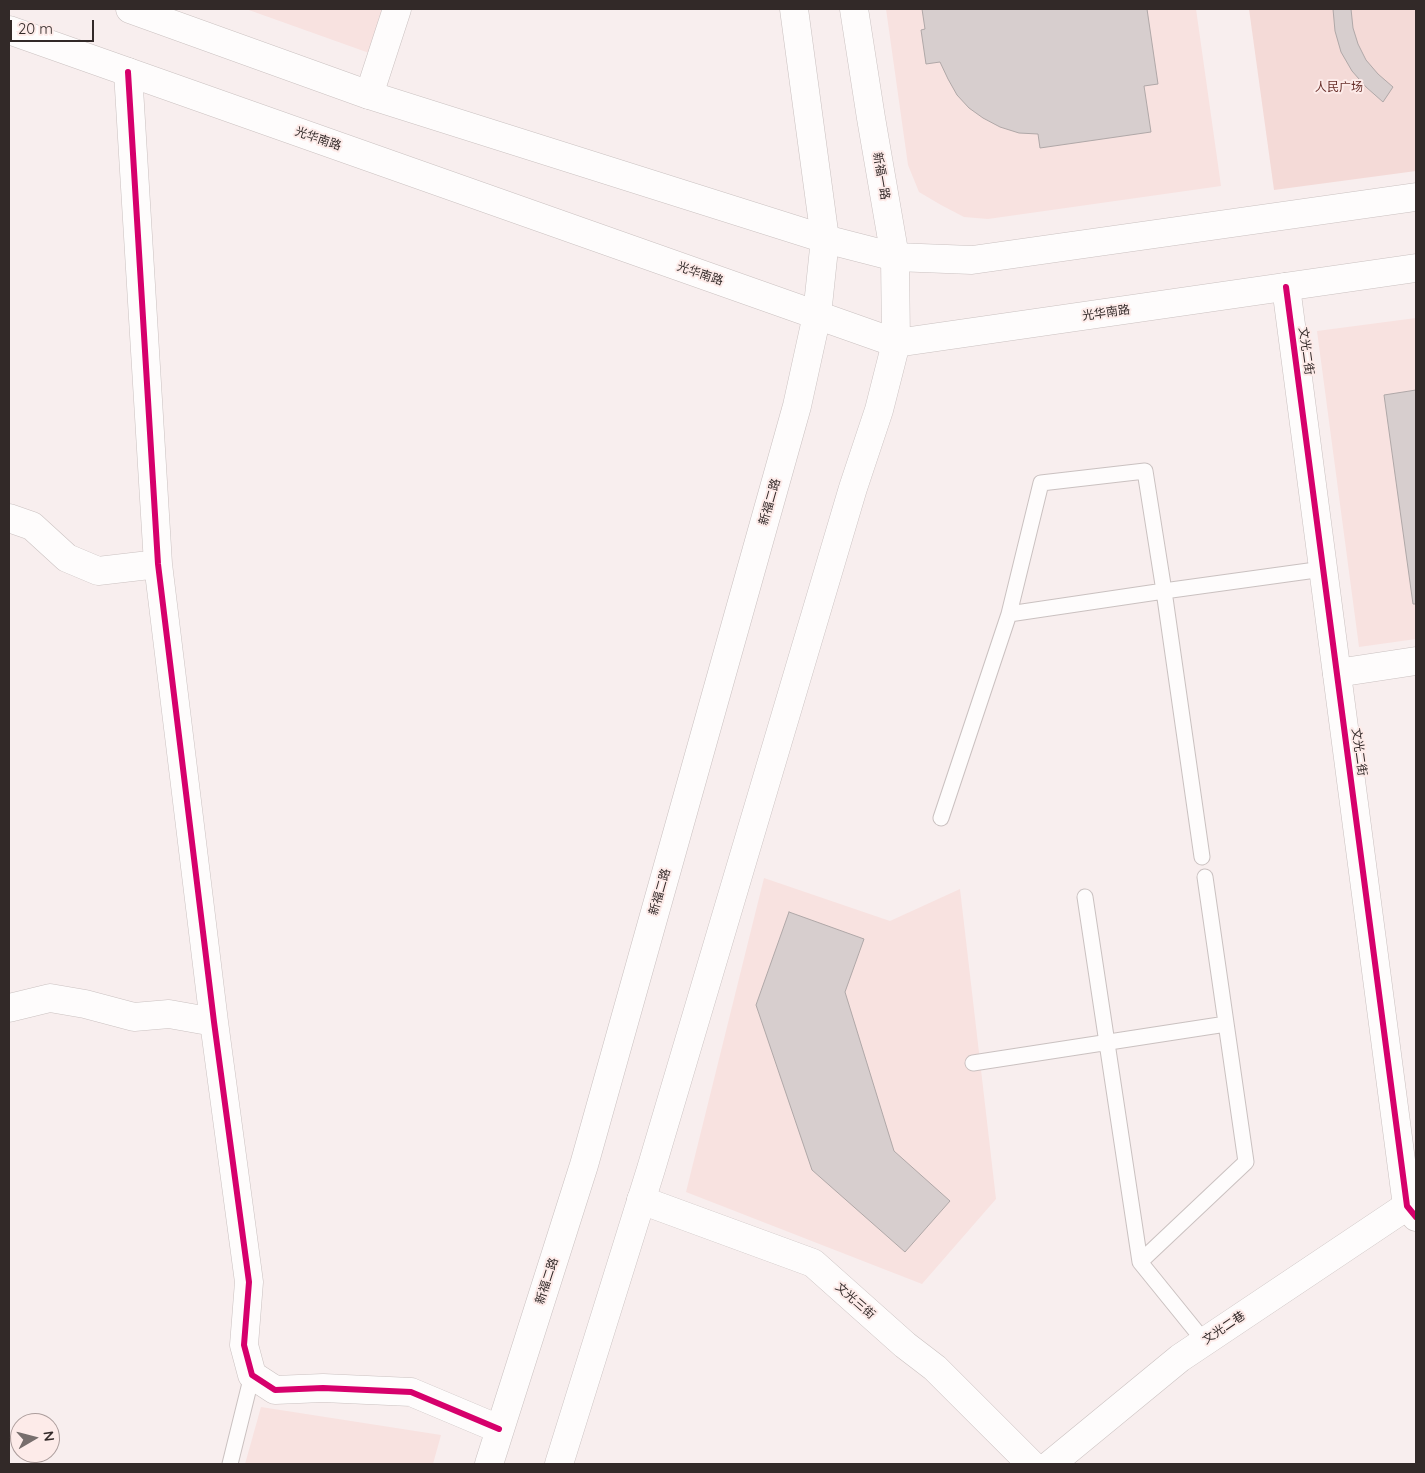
<!DOCTYPE html>
<html>
<head>
<meta charset="utf-8">
<style>
  body { margin:0 }
  #map { position:relative; width:1425px; height:1473px; overflow:hidden; background:#f8eeee; font-family:Quicksand,sans-serif }
  canvas { display:block }
  .frame { position:absolute; inset:0; border:10px solid #322928; pointer-events:none }
  .north { position:absolute; left:10px; top:1413px; width:50px; height:50px; box-sizing:border-box; background:#fdebe9; border:1px solid #ac9d9c; border-radius:50%; rotate:82deg; font-size:14px; font-weight:700; line-height:20px; text-align:center; color:#322928 }
  .north::after { content:''; display:block; margin:auto; width:18px; height:22px; background:#776e6d; clip-path:polygon(50% 0,100% 100%,50% 72%,0 100%) }
  .scale { position:absolute; left:10px; top:20px; width:84px; height:22px; box-sizing:border-box; border:2px solid #322928; border-top:0; padding-left:6px; font-size:15px; line-height:18px; white-space:nowrap; color:#322928; -webkit-text-stroke:4px #fdebe9; paint-order:stroke }
</style>
</head>
<body>
<div id="map">
<canvas width="1425" height="1473"></canvas>
<div class="frame"></div>
<div class="north">N</div>
<div class="scale">20 m</div>
</div>
<script>
const c = document.querySelector('canvas').getContext('2d');
c.lineJoin = 'round';
function paint(path, color) { c.fillStyle = color; c.fill(path, 'evenodd'); }
const toPath = rows => new Path2D(rows.map(r => 'M' + r).join(''));
function trace(path, color, width, dash) { c.strokeStyle = color; c.lineWidth = width; c.lineCap = dash ? 'butt' : 'round'; c.setLineDash(dash || []); c.stroke(path); }
function label(font, color, halo, rows, align = 'center') {
  c.font = font + ' Quicksand,"Noto Sans SC",sans-serif'; c.lineWidth = 4; c.setLineDash([]); c.textBaseline = 'middle'; c.strokeStyle = halo; c.fillStyle = color; for (const [text, x, y, turn = 0] of rows) {
    c.save(); c.translate(x, y); c.rotate((+turn || 0) * Math.PI / 180); c.textAlign = isNaN(turn) ? turn : align; if (halo) c.strokeText(text, 0, 0); c.fillText(text, 0, 0); c.restore();
  }
}
const built = toPath([
  [246,9,388,9,372,54],
  [886,9,1196,9,1221,186,988,219,964,217,941,205,919,192,908,165],
  [1416,318,1416,639,1359,647,1317,331],
  [764,878,890,921,960,889,996,1199,922,1284,686,1192],
  [261,1407,441,1435,433,1464,245,1464]
]);
const green = toPath([
  [1249,9,1416,9,1416,171,1274,190]
]);
const building = toPath([
  [922,9,1147,9,1158,84,1144,86,1151,132,1040,148,1038,134,1019,133,1000,127,983,118,969,108,957,95,948,79,940,62,926,64,921,30,925,29,922,9],
  [1333,9,1351,9,1353,28,1358,44,1366,60,1378,74,1393,87,1383,102,1366,87,1352,71,1341,52,1335,31,1333,9],
  [1416,390,1416,604,1413,604,1384,395,1416,390],
  [789,912,864,939,845,992,894,1151,950,1201,905,1252,812,1170,756,1005,789,912]
]);
const lane = toPath([
  [941,818,1009,614],
  [1202,857,1164,591,1145,471,1041,483,1009,614,1164,591,1323,569],
  [1085,897,1140,1262],
  [973,1063,1226,1024],
  [1204,1341,1140,1262,1246,1162,1205,877],
  [230,1464,252,1375]
]);
const street = toPath([
  [128,72,158,564,214,1022,249,1282,244,1345,252,1375,275,1390,323,1388,411,1392,499,1429],
  [369,95,397,9],
  [9,518,32,526,67,558,98,571,158,564],
  [1337,673,1416,661],
  [9,1008,50,998,85,1004,134,1017,169,1014,214,1022],
  [641,1200,813,1263,905,1345,935,1368,1031,1464],
  [1051,1464,1180,1358,1407,1206]
]);
const secondary = toPath([
  [1286,287,1407,1206,1416,1217],
  [489,1464,584,1165,797,406,817,315,825,239,794,9],
  [559,1464,651,1169,853,488,879,410,896,343,895,257,871,118,854,9]
]);
const primary = toPath([
  [130,9,369,95,825,239,895,257,972,260,1416,197],
  [9,30,896,343,1416,268]
]);
const cycleway = toPath([
  [128,72,158,564,214,1022,249,1282,244,1345,252,1375,275,1390,323,1388,411,1392,499,1429],
  [1286,287,1407,1206,1416,1217]
]);
const parkNames = [
  ["人民广场",1339,87]
];
const streetNames = [
  ["光华南路",318,139,19],
  ["新福一路",881,176,80],
  ["光华南路",700,274,19],
  ["光华南路",1106,313,-8],
  ["文光二街",1306,351,82],
  ["新福二路",770,502,-74],
  ["文光二街",1359,752,82],
  ["新福二路",660,892,-74],
  ["新福二路",547,1281,-72],
  ["文光三街",855,1301,41],
  ["文光二巷",1224,1328,-34]
];
paint(built, '#f8e2e0');
paint(green, '#f4dad7');
paint(building, '#d7cece');
trace(building, '#b0a8a8', 1);
trace(lane, '#cac1c0', 17);
trace(street, '#cac1c0', 29);
trace(secondary, '#cac1c0', 29);
trace(primary, '#cac1c0', 29);
trace(lane, '#fefcfc', 15);
trace(street, '#fefcfc', 28);
trace(secondary, '#fefcfc', 28);
trace(primary, '#fefcfc', 28);
trace(cycleway, '#d6006c', 6);
label('12px', '#672e29', '#fdebe9', parkNames);
label('12px', '#322928', '#fdebe9', streetNames);
</script>
</body>
</html>
